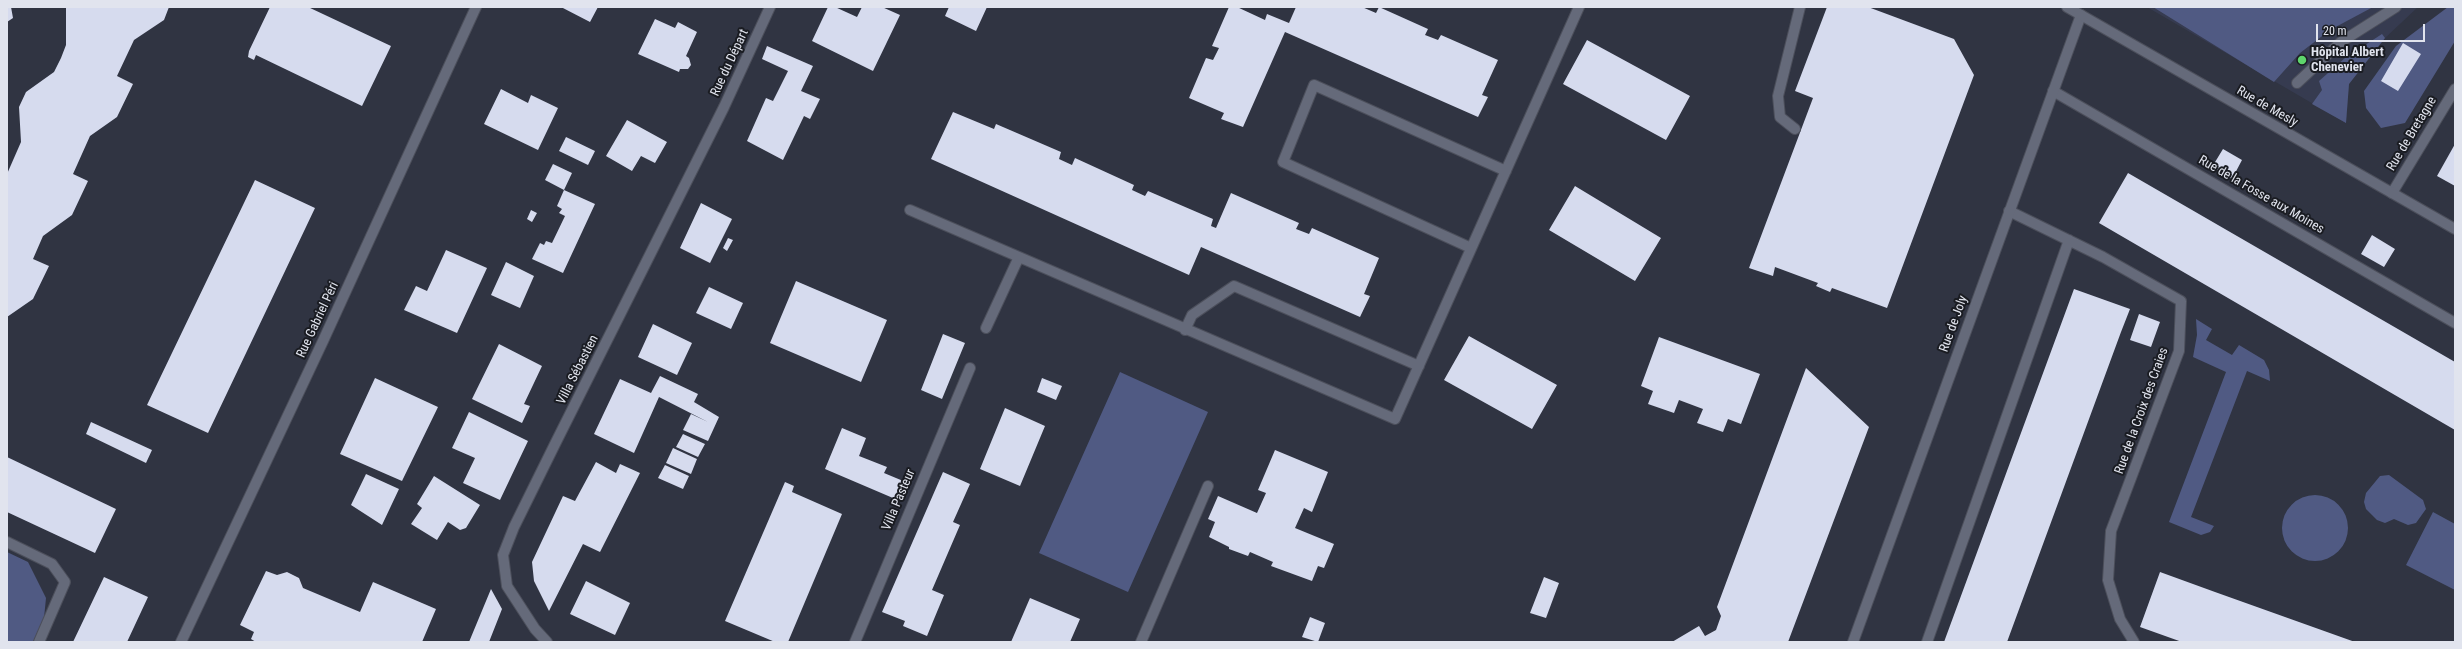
<!DOCTYPE html>
<html>
<head>
<meta charset="utf-8">
<style>
  body { margin:0 }
  #map { position:relative; width:2462px; height:649px; overflow:hidden; background:#303442; font-family:"Roboto Condensed",sans-serif }
  canvas { display:block }
  .frame { position:absolute; inset:0; border:8px solid #e1e4ee; pointer-events:none }
  .scale { position:absolute; left:2316px; top:24px; width:109px; height:18px; box-sizing:border-box; border:2px solid #e1e4ee; border-top:0; padding-left:5px; font-size:12px; line-height:14px; white-space:nowrap; color:#e1e4ee; -webkit-text-stroke:3px #1a1c22; paint-order:stroke }
</style>
</head>
<body>
<div id="map">
<canvas width="2462" height="649"></canvas>
<div class="frame"></div>
<div class="scale">20 m</div>
</div>
<script>
const c = document.querySelector('canvas').getContext('2d');
c.lineJoin = 'round';
function paint(path, color) { c.fillStyle = color; c.fill(path, 'evenodd'); }
const toPath = rows => new Path2D(rows.map(r => 'M' + r).join(''));
function trace(path, color, width, dash) { c.strokeStyle = color; c.lineWidth = width; c.lineCap = dash ? 'butt' : 'round'; c.setLineDash(dash || []); c.stroke(path); }
function label(font, color, halo, rows, align = 'center') {
  c.font = font + ' "Roboto Condensed",sans-serif'; c.lineWidth = 4; c.setLineDash([]); c.textBaseline = 'middle'; c.strokeStyle = halo; c.fillStyle = color; for (const [text, x, y, turn = 0] of rows) {
    c.save(); c.translate(x, y); c.rotate((+turn || 0) * Math.PI / 180); c.textAlign = isNaN(turn) ? turn : align; if (halo) c.strokeText(text, 0, 0); c.fillText(text, 0, 0); c.restore();
  }
}
const built = toPath([
  [2147,7,2418,7,2385,38,2349,84,2346,123]
]);
const green = toPath([
  [2153,7,2373,7,2330,30,2300,53,2274,82],
  [2448,7,2455,7,2455,41,2405,123,2381,128,2366,108,2364,91,2396,46],
  [2382,34,2385,38,2349,84,2346,123,2312,104,2322,90,2319,81,2345,58],
  [2196,319,2212,329,2206,340,2232,355,2239,345,2264,360,2269,370,2270,381,2247,371,2191,517,2214,526,2210,532,2201,535,2169,522,2226,372,2193,357,2197,335],
  [1120,372,1208,412,1128,592,1039,553],
  [2389,475,2423,500,2426,509,2416,523,2408,525,2394,519,2385,523,2377,520,2366,509,2364,502,2366,493,2380,476],
  '2282 528a33 33 0 1 1 66 0a33 33 0 1 1-66 0Z',
  [2433,512,2455,524,2455,590,2406,565],
  [7,552,28,562,46,598,44,618,33,642,7,642]
]);
const building = toPath([
  [7,7,11,7,13,18,7,22],
  [66,7,169,7,164,20,134,40,117,76,133,84,117,117,90,136,73,174,88,181,72,215,43,236,33,259,49,266,33,299,7,317,7,174,21,142,19,107,26,92,54,72,61,58,66,45],
  [270,7,308,7,391,46,362,106,256,55,254,60,248,57,249,51],
  [561,7,598,7,590,22],
  [828,7,835,7,857,17,862,7,882,7,900,15,873,71,812,41],
  [949,7,987,7,976,31,945,16],
  [1229,7,1237,7,1265,20,1267,14,1289,23,1296,7,1362,7,1376,13,1379,7,1428,29,1425,35,1438,40,1441,35,1498,60,1482,95,1488,97,1478,117,1285,32,1243,127,1221,119,1224,113,1189,98,1206,58,1213,60,1219,48,1212,46],
  [1827,7,1868,7,1954,39,1974,75,1887,308,1832,288,1830,292,1816,286,1818,283,1775,267,1773,276,1749,268,1813,98,1795,91],
  [655,19,675,28,678,22,697,32,686,56,689,58,691,65,688,69,680,69,679,72,638,54],
  [1587,40,1690,96,1666,140,1563,84],
  [2403,43,2421,54,2398,91,2381,81],
  [767,46,813,66,801,91,820,99,810,119,804,116,783,160,747,141,766,98,773,101,788,71,762,59],
  [501,89,528,103,531,95,558,108,538,150,484,124],
  [953,112,994,129,996,124,1061,152,1059,159,1072,165,1075,158,1134,185,1132,190,1145,196,1148,191,1213,219,1211,226,1216,228,1231,193,1299,223,1296,229,1309,234,1312,228,1379,258,1364,294,1370,296,1360,317,1201,247,1189,275,931,159],
  [627,120,667,142,655,163,641,156,632,171,606,156],
  [566,137,595,151,588,165,559,151],
  [2455,144,2455,186,2437,176],
  [2223,149,2242,160,2232,179,2212,167],
  [553,164,572,173,564,190,545,180],
  [2128,173,2455,362,2455,430,2099,223],
  [255,180,315,208,208,433,147,405],
  [1575,186,1661,238,1635,281,1549,230],
  [564,190,595,204,563,273,532,259,540,243,544,245,546,241,552,243,565,216,559,213,562,209,557,206],
  [701,203,732,219,710,263,680,248],
  [531,210,537,213,532,222,527,219],
  [2372,235,2395,249,2384,267,2361,254],
  [728,238,733,240,727,251,723,248],
  [446,250,487,268,457,333,404,310,416,286,427,291],
  [506,262,534,276,520,308,491,295],
  [796,281,887,320,861,382,770,343],
  [709,287,743,303,731,329,696,313],
  [2074,289,2130,309,2121,332,2007,642,1944,642],
  [2139,314,2160,322,2151,347,2130,340],
  [653,324,692,343,677,375,638,357],
  [943,334,965,343,942,399,921,390],
  [1469,336,1557,385,1532,429,1444,380],
  [1659,337,1760,374,1741,424,1728,419,1723,432,1697,423,1703,409,1679,400,1674,413,1648,404,1653,391,1641,386],
  [499,344,542,366,524,404,530,406,522,423,472,399],
  [1806,368,1869,427,1788,642,1672,642,1699,626,1705,636,1716,630,1721,616,1717,607],
  [660,376,698,394,694,402,719,417,708,441,683,430,691,414,708,422,659,397,634,453,594,434,620,379,651,393],
  [375,378,438,407,402,481,340,454],
  [1042,378,1062,386,1056,400,1037,392],
  [1005,408,1045,426,1020,486,980,469],
  [469,412,528,441,500,500,463,483,475,458,452,448],
  [91,422,152,450,146,463,86,434],
  [842,428,866,438,859,456,887,467,884,473,908,483,900,501,825,469],
  [683,434,705,444,698,457,676,447],
  [673,448,697,459,691,474,666,463],
  [1275,450,1328,472,1312,512,1304,508,1295,528,1334,544,1324,568,1318,566,1312,581,1271,566,1273,562,1250,552,1248,556,1229,549,1229,547,1209,537,1215,522,1208,519,1218,496,1257,513,1266,493,1258,490],
  [7,457,116,509,95,553,7,512],
  [596,462,616,473,620,464,640,473,600,552,583,544,549,611,534,581,532,562,563,496,575,501],
  [665,465,689,476,683,489,658,478],
  [943,472,970,484,953,522,960,525,932,590,944,595,927,636,903,626,905,621,882,612],
  [366,474,399,489,382,525,351,505],
  [434,476,480,505,466,528,460,530,448,522,437,540,411,524,422,508,417,504],
  [785,482,794,486,792,492,842,514,788,642,775,642,725,621],
  [266,571,277,575,287,572,299,578,303,588,360,612,373,582,436,609,422,642,256,642,251,639,254,632,240,625],
  [2160,572,2215,592,2355,642,2182,642,2140,627],
  [104,577,148,597,127,642,73,642],
  [1544,577,1559,583,1546,618,1530,613],
  [586,581,630,603,615,635,570,614],
  [491,589,502,609,489,642,469,642],
  [1030,598,1080,619,1070,642,1011,642],
  [1310,617,1325,623,1318,642,1302,637]
]);
const service = toPath([
  [2297,83,2341,42,2396,7],
  [2053,91,2455,323],
  [1795,129,1780,117,1778,96,1800,7],
  [910,210,1395,419,1579,7],
  [2009,211,2103,257,2181,301,2179,351,2111,531,2108,580,2120,619,2134,642],
  [1471,248,1283,162,1314,85,1506,171],
  [986,328,1018,259],
  [1185,330,1192,315,1234,286,1419,366],
  [7,542,52,564,65,582,39,642],
  [1141,642,1208,486],
  [1927,642,2069,240]
]);
const minor = toPath([
  [2392,193,2455,89],
  [181,642,323,341,476,7],
  [547,642,535,629,507,586,503,555,514,527,556,442,724,107,770,7],
  [855,642,970,368],
  [1853,642,2081,15]
]);
const tertiary = toPath([
  [2067,7,2455,229]
]);
const markers = [
  [2302,60,5,"#5ed56c"]
];
const poiNames = [
  ["Hôpital Albert",2311,53],
  ["Chenevier",2311,68]
];
const streetNames = [
  ["Rue du Départ",730,63,-65],
  ["Rue de Mesly",2267,107,30],
  ["Rue de Bretagne",2412,134,-59],
  ["Rue de la Fosse aux Moines",2261,195,30],
  ["Rue Gabriel Péri",318,320,-65],
  ["Rue de Joly",1954,324,-70],
  ["Villa Sébastien",578,370,-63],
  ["Rue de la Croix des Craies",2142,411,-70],
  ["Villa Pasteur",899,500,-67]
];
paint(built, '#363b50');
paint(green, '#505a83');
paint(building, '#d6dbee');
trace(service, '#4c4f5b', 12);
trace(minor, '#4c4f5b', 12);
trace(tertiary, '#4c4f5b', 12);
trace(service, '#656a7a', 10);
trace(minor, '#656a7a', 10);
trace(tertiary, '#656a7a', 10);
for (const [x, y, r, color] of markers) { const dot = new Path2D(); dot.arc(x, y, r, 0, 2 * Math.PI); c.fillStyle = color; c.fill(dot); trace(dot, '#1a1c22', 1.5); }
label('bold 13px', '#e1e4ee', '#1a1c22', poiNames, 'left');
label('13px', '#e1e4ee', '#1a1c22', streetNames);
</script>
</body>
</html>
